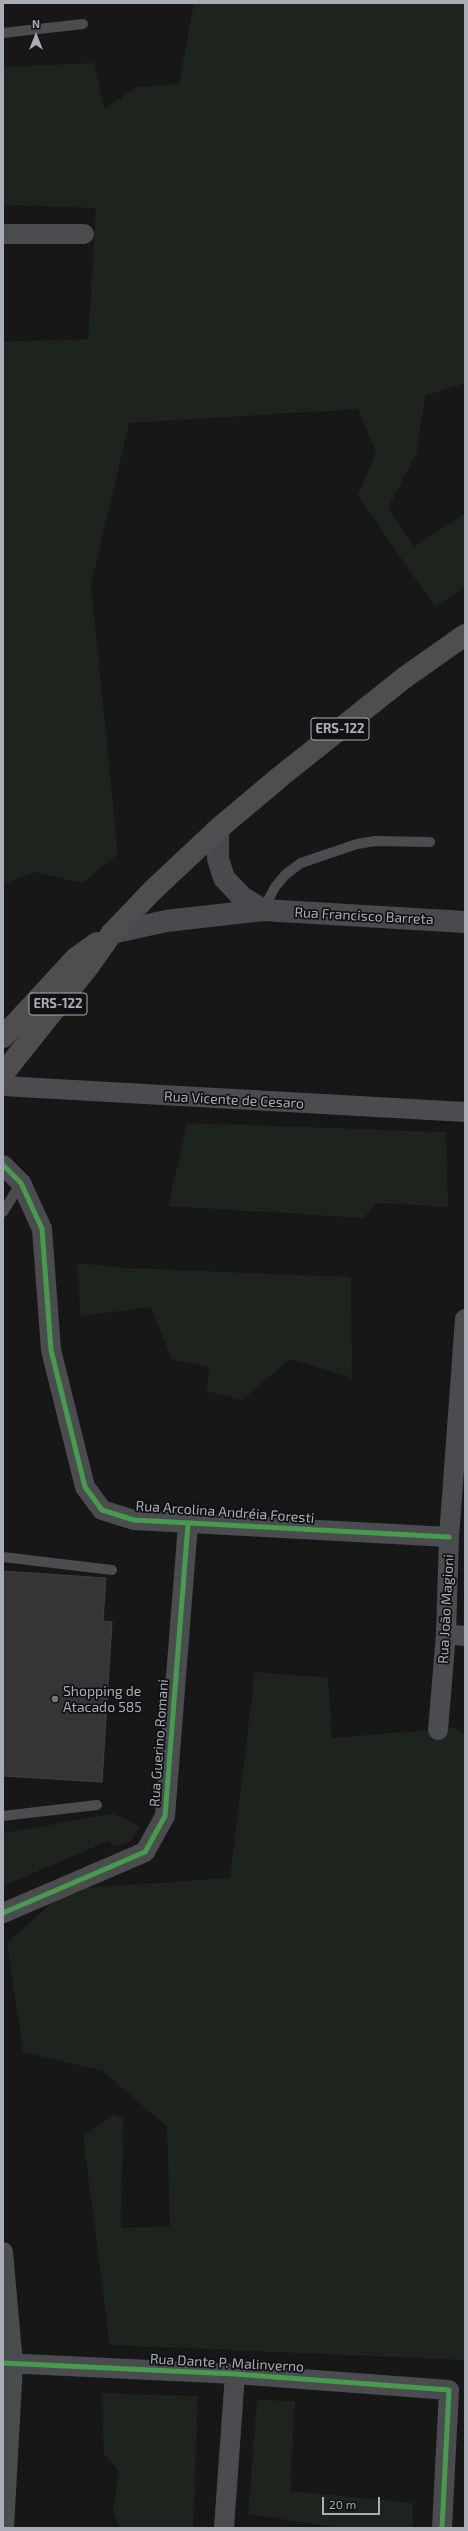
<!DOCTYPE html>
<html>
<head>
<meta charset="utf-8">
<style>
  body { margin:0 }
  #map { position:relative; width:468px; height:2531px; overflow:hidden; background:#171717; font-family:"Exo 2",sans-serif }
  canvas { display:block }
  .frame { position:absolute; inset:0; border:4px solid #a8adb8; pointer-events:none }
  .north { position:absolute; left:16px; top:16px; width:40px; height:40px; -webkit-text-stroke:3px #111113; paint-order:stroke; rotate:0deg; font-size:11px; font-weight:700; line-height:16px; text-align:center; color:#a8adb8 }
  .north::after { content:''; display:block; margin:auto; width:14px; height:18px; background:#a8adb8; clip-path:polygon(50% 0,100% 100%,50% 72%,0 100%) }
  .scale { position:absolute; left:322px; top:2497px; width:58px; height:18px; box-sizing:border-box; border:2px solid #a8adb8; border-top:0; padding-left:5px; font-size:12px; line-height:14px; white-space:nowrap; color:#a8adb8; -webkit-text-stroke:3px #111113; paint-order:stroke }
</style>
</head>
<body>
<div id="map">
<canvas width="468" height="2531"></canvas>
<div class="frame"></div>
<div class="north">N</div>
<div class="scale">20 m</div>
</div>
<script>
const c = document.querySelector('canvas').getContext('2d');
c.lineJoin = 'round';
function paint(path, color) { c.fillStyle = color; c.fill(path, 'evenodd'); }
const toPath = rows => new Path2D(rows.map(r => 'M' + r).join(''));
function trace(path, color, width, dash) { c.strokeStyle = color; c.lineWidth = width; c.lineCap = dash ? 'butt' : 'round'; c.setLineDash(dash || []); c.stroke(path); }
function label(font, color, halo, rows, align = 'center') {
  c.font = font + ' "Exo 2",sans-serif'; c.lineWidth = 3.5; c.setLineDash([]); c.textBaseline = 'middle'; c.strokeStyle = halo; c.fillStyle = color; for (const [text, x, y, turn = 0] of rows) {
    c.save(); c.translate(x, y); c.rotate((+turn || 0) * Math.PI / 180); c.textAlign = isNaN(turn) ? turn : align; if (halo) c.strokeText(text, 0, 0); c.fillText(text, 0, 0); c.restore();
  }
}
const green = toPath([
  [194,3,465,3,465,383,425,396,417,452,388,508,414,546,465,514,465,587,435,607,358,496,376,452,358,409,129,423,91,586,118,854,82,883,35,872,3,884,3,342,88,339,96,208,3,205,3,67,94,63,104,109,137,87,179,84],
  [187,1123,446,1132,448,1207,376,1203,364,1218,168,1206],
  [77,1263,124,1268,351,1277,352,1378,290,1359,242,1400,207,1391,209,1367,172,1360,151,1307,81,1316],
  [255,1672,328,1678,332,1738,454,1728,465,1734,465,2360,110,2345,83,2136,114,2114,123,2118,121,2228,170,2226,167,2127,103,2071,23,2052,7,1943,67,1889,230,1878],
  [112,1814,122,1817,140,1827,130,1842,115,1846,108,1841,3,1886,3,1833],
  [102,2393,198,2396,193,2528,120,2528,113,2511,119,2472,104,2454],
  [257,2400,295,2401,290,2491,413,2503,413,2528,339,2528,248,2514]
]);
const building = toPath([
  [3,1571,106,1578,103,1621,112,1622,102,1782,3,1776,3,1571]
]);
const lane = toPath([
  [3,33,83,24],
  [263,910,275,887,286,874,301,863,357,844,375,841,430,842],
  [3,1212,21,1183],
  [3,1557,112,1570],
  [3,1816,97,1805]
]);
const street = toPath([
  [3,234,84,234],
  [3,1086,465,1112],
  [3,1165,21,1183,42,1229,51,1350,85,1487,102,1510,134,1520,449,1537],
  [446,1634,465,1636],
  [438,1730,446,1634,449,1537,465,1319],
  [3,1913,145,1852,165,1816,188,1524],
  [3,2252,13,2364,4,2528],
  [3,2363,235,2374,449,2390,442,2528],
  [224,2528,235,2374]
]);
const secondary = toPath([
  [218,829,218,859,224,878,242,897,263,910],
  [112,933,166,921,263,910,465,922]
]);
const highway = toPath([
  [3,1037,76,958,97,943],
  [3,1074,88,967,112,933,152,891,218,829,281,776,404,678,465,635]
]);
const cycleway = toPath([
  [3,1165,21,1183,42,1229,51,1350,85,1487,102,1510,134,1520,449,1537],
  [3,1913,145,1852,165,1816,188,1524],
  [3,2363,235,2374,449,2390,442,2528]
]);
const markers = [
  [55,1699,4,"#757880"]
];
const shields = [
  [340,729,58],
  [58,1004,58]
];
const shieldNames = [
  ["ERS-122",340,729],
  ["ERS-122",58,1004]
];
const streetNames = [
  ["Rua Francisco Barreta",364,916,3],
  ["Rua Vicente de Cesaro",234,1100,3],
  ["Rua Arcolina Andréia Foresti",225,1512,4],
  ["Rua João Magioni",446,1609,-87],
  ["Rua Guerino Romani",159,1743,-86],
  ["Rua Dante P. Malinverno",227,2363,3]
];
const poiNames = [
  ["Shopping de",63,1691],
  ["Atacado 585",63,1707]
];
paint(green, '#1d241e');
paint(building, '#353536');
trace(building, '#3f4043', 1);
trace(lane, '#4b4c50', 10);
trace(street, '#4b4c50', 20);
trace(secondary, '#4a4a4e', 22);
trace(highway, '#4e4e51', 22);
trace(cycleway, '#469c4c', 5);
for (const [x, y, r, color] of markers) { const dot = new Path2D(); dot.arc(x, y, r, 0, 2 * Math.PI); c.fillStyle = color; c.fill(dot); trace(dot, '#111113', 1.5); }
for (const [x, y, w] of shields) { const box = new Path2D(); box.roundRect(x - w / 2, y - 11, w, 22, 3); c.fillStyle = '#111113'; c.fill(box); trace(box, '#a8adb8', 1); }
label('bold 13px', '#a8adb8', null, shieldNames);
label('14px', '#a8adb8', '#111113', streetNames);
label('14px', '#a8adb8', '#111113', poiNames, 'left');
</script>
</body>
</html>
